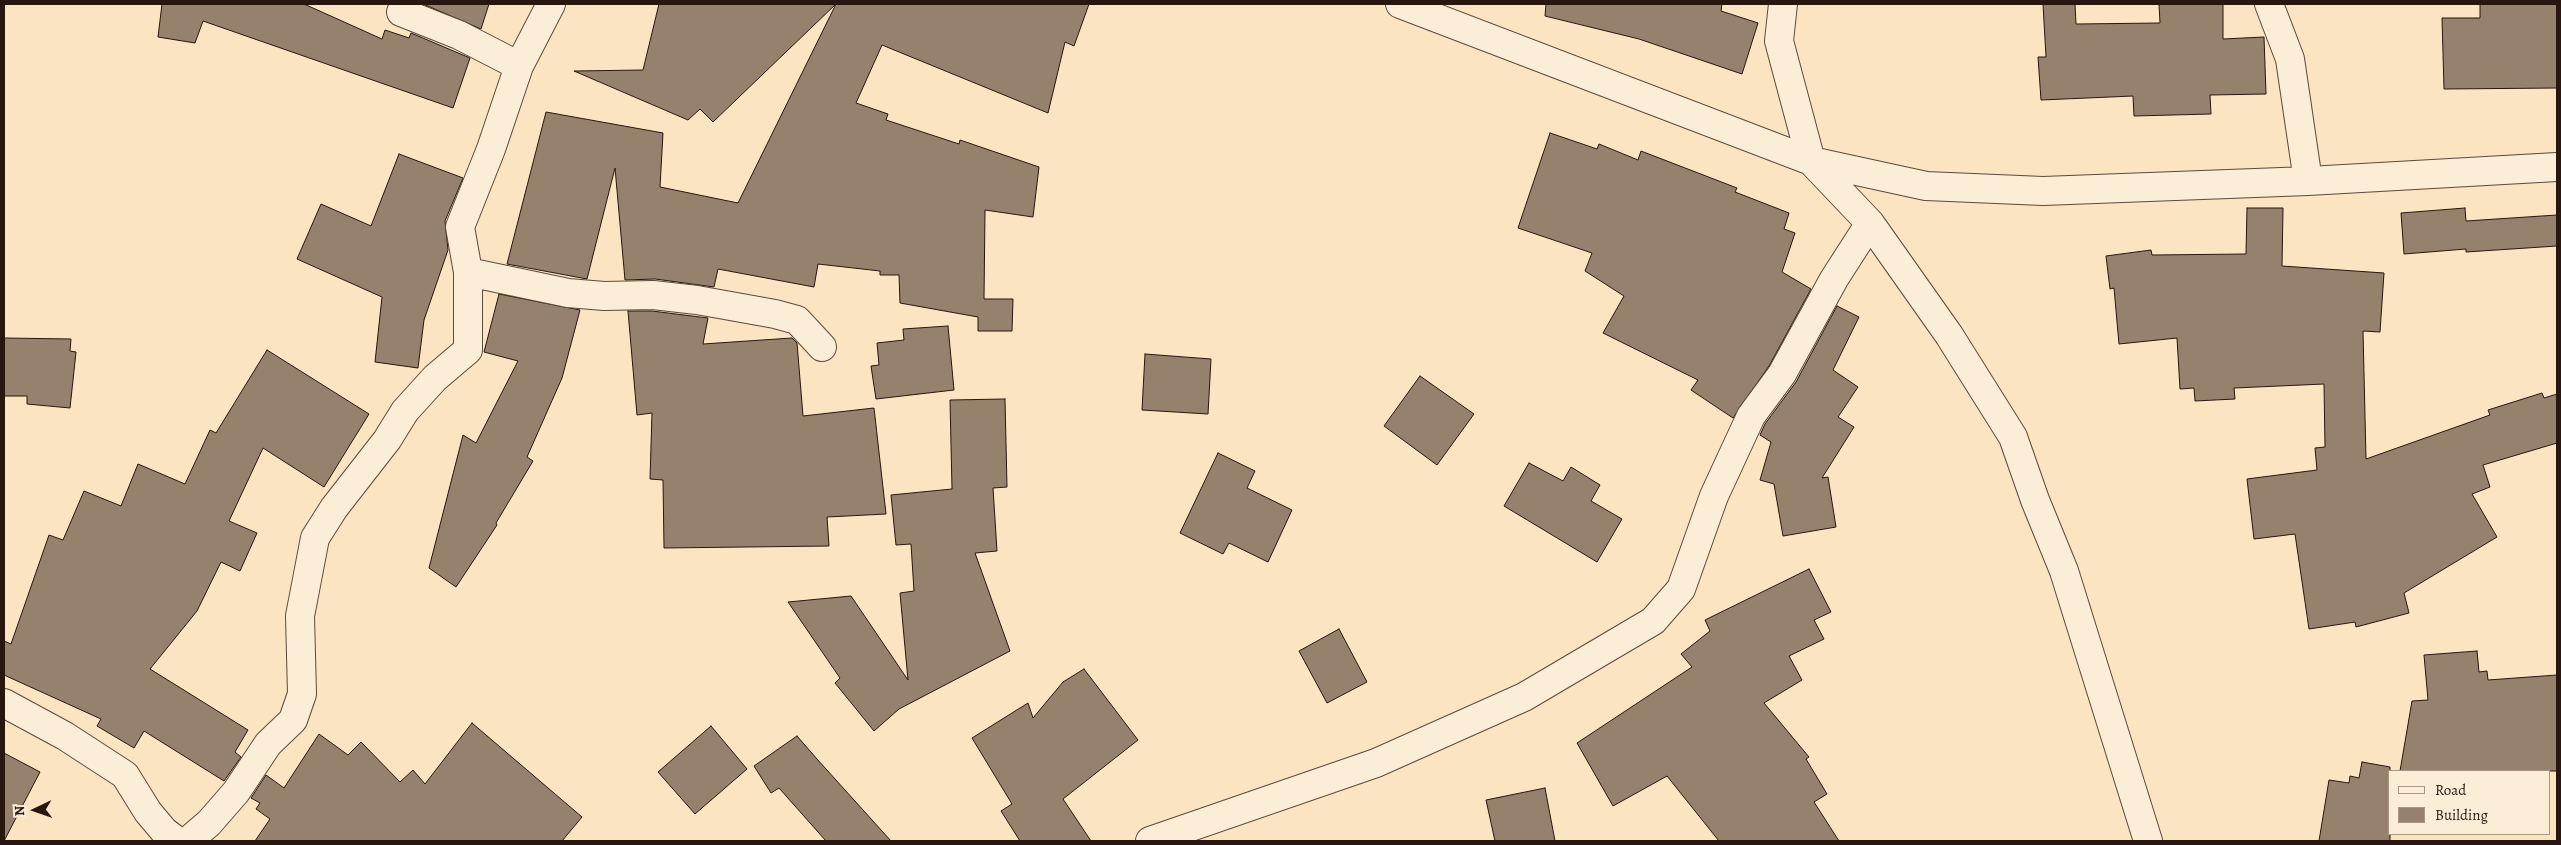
<!DOCTYPE html>
<html>
<head>
<meta charset="utf-8">
<style>
  body { margin:0 }
  #map { position:relative; width:2561px; height:845px; overflow:hidden; background:#fae4c1; font-family:Alegreya,serif }
  canvas { display:block }
  .frame { position:absolute; inset:0; border:5px solid #28160f; pointer-events:none }
  .legend { position:absolute; left:2388px; top:770px; width:162px; height:65px; box-sizing:border-box; background:#fcedd7; border:1px solid #a79787; margin:0; padding:6px 9px; list-style:none; font-size:15px; color:#28160f }
  .legend li { display:flex; align-items:center; gap:10px; height:25px }
  .legend b { width:25px; border:1px solid #a79787 }
  .north { position:absolute; left:10px; top:785px; width:50px; height:50px; -webkit-text-stroke:4px #fcedd7; paint-order:stroke; rotate:267deg; font-size:14px; font-weight:700; line-height:20px; text-align:center; color:#28160f }
  .north::after { content:''; display:block; margin:auto; width:18px; height:22px; background:#28160f; clip-path:polygon(50% 0,100% 100%,50% 72%,0 100%) }
</style>
</head>
<body>
<div id="map">
<canvas width="2561" height="845"></canvas>
<div class="frame"></div>
<ul class="legend">
<li><b style="height:6px;background:#fcedd7"></b>Road</li>
<li><b style="height:14px;background:#95816c"></b>Building</li>
</ul>
<div class="north">N</div>
</div>
<script>
const c = document.querySelector('canvas').getContext('2d');
c.lineJoin = 'round';
function paint(path, color) { c.fillStyle = color; c.fill(path, 'evenodd'); }
const toPath = rows => new Path2D(rows.map(r => 'M' + r).join(''));
function trace(path, color, width, dash) { c.strokeStyle = color; c.lineWidth = width; c.lineCap = dash ? 'butt' : 'round'; c.setLineDash(dash || []); c.stroke(path); }
const building = toPath([
  [162,4,304,4,382,39,385,30,409,38,411,33,470,58,453,108,203,21,195,43,158,37,162,4],
  [423,4,489,4,481,29,423,4],
  [659,4,1089,4,1074,46,1065,42,1048,113,882,45,856,103,888,114,886,120,959,144,960,140,1039,167,1033,217,985,210,984,299,1013,299,1012,331,978,331,978,317,900,303,899,275,880,275,880,271,818,264,814,287,718,269,714,287,655,279,625,280,615,168,587,279,507,264,546,112,663,133,660,187,738,203,836,4,713,122,700,109,688,120,574,71,643,70,659,4],
  [1546,4,1722,4,1721,11,1758,23,1742,74,1639,39,1545,16,1546,4],
  [2043,4,2075,4,2076,24,2160,23,2159,4,2223,4,2223,39,2264,37,2266,94,2210,95,2211,114,2134,116,2133,96,2041,100,2038,57,2046,57,2043,4],
  [2480,4,2557,4,2557,88,2444,89,2442,18,2480,18,2480,4],
  [1550,133,1597,149,1599,144,1638,160,1641,151,1737,188,1735,192,1789,213,1784,229,1795,233,1782,272,1811,289,1769,366,1733,418,1691,390,1698,380,1603,333,1624,296,1585,271,1592,253,1518,228,1550,133],
  [399,154,463,178,445,221,448,250,424,320,418,368,375,362,382,297,297,259,321,204,371,226,399,154],
  [2247,208,2283,208,2282,266,2384,273,2380,332,2363,331,2366,459,2490,415,2488,410,2542,393,2544,398,2557,394,2557,443,2483,465,2490,487,2472,494,2497,537,2404,593,2409,613,2356,627,2355,622,2309,629,2295,534,2254,539,2247,479,2317,470,2315,448,2325,447,2324,384,2234,388,2235,399,2195,401,2194,388,2180,389,2177,338,2119,344,2114,288,2110,289,2106,256,2151,250,2152,255,2246,254,2247,208],
  [2465,208,2466,221,2557,215,2557,246,2466,252,2466,249,2404,254,2401,213,2465,208],
  [499,294,580,310,562,378,527,457,533,461,496,523,497,525,456,587,429,568,463,435,476,443,518,361,484,352,499,294],
  [1837,306,1859,317,1833,370,1858,387,1838,417,1854,427,1822,478,1828,477,1836,527,1783,536,1774,484,1760,480,1771,442,1760,435,1765,424,1796,382,1837,306],
  [628,311,652,311,708,318,703,344,792,338,797,343,803,416,874,408,886,514,827,517,829,546,664,548,663,480,650,479,652,413,637,415,628,311],
  [948,326,954,390,876,399,871,366,879,365,877,343,904,340,903,329,948,326],
  [4,338,71,339,70,351,76,352,70,408,27,404,27,396,4,396,4,338],
  [267,350,369,414,324,487,263,448,229,521,257,533,240,571,221,562,197,611,150,669,248,730,235,752,241,757,224,781,144,731,134,748,97,726,101,719,4,675,4,641,11,644,49,535,63,540,84,491,121,506,138,464,185,484,210,430,216,433,267,350],
  [1145,354,1211,359,1208,414,1142,410,1145,354],
  [1420,376,1474,414,1437,465,1384,426,1420,376],
  [1005,399,1007,487,993,488,997,551,975,553,1010,651,899,709,874,731,835,683,840,678,788,602,851,596,908,680,900,593,914,591,911,544,896,545,891,495,952,489,950,400,1005,399],
  [1218,453,1255,471,1247,488,1292,510,1268,562,1229,543,1223,554,1180,533,1218,453],
  [1529,463,1563,481,1571,467,1600,485,1591,501,1622,519,1597,562,1504,506,1529,463],
  [1809,569,1831,612,1814,620,1824,639,1789,656,1802,680,1764,703,1809,757,1806,759,1827,794,1814,802,1839,841,1719,841,1667,776,1613,806,1577,743,1692,667,1681,654,1710,631,1705,620,1809,569],
  [1339,629,1367,682,1327,703,1299,651,1339,629],
  [2477,651,2479,672,2487,671,2488,680,2557,675,2557,771,2400,771,2412,701,2428,700,2424,655,2477,651],
  [1084,669,1138,740,1063,799,1091,841,1020,841,1001,811,1012,804,972,738,1028,703,1033,718,1063,682,1084,669],
  [472,723,582,817,562,841,255,841,270,819,256,809,260,803,251,798,266,775,284,788,319,734,348,755,361,742,400,782,413,770,425,784,472,723],
  [711,726,747,769,695,814,658,772,711,726],
  [797,736,817,759,891,841,826,841,779,788,771,793,754,766,797,736],
  [4,753,40,772,4,841,4,753],
  [2362,762,2390,767,2390,841,2319,841,2329,780,2349,783,2350,776,2359,778,2362,762],
  [1545,788,1555,841,1495,841,1486,800,1545,788]
]);
const minor = toPath([
  [1400,4,1811,161,1926,186,2043,191,2308,181,2557,167],
  [1783,4,1779,41,1811,161,1870,223,1949,335,2013,437,2035,500,2064,571,2148,841],
  [2269,4,2290,59,2308,181],
  [401,12,459,35,519,66],
  [468,272,568,293,604,296,653,295,697,300,775,314,797,320,822,347],
  [4,703,65,736,125,775,148,812,164,831,177,841],
  [188,841,209,823,236,792,268,744,293,720,302,694,300,616,315,538,334,508,387,440,405,411,435,378,468,350,468,272,460,227,491,149,519,66,551,4],
  [1150,841,1376,763,1524,697,1653,621,1681,589,1714,496,1751,416,1782,374,1834,279,1870,223]
]);
paint(building, '#95816c');
trace(building, '#28160f', 1);
trace(minor, '#5c4a3c', 30);
trace(minor, '#fcedd7', 28);
</script>
</body>
</html>
